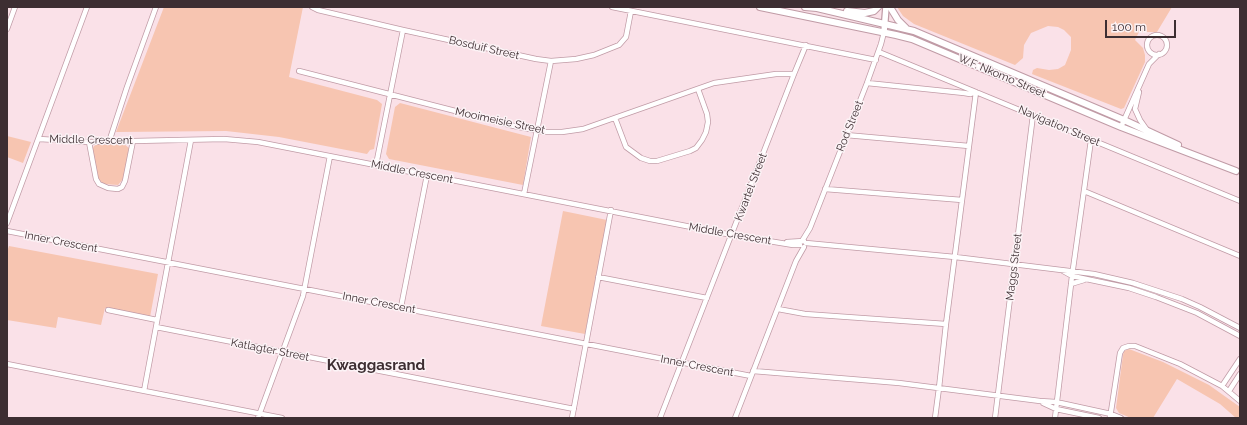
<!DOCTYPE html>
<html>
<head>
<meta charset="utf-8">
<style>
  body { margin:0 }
  #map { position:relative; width:1247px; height:425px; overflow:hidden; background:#fae1e8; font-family:Raleway,sans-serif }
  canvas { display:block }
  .frame { position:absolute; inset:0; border:8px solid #3d2e32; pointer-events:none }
  .scale { position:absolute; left:1105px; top:20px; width:71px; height:18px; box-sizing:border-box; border:2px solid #3d2e32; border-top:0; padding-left:5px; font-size:12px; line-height:14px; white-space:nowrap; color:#3d2e32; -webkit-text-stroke:3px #fcf3f6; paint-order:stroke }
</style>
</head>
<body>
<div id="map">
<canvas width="1247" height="425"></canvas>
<div class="frame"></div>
<div class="scale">100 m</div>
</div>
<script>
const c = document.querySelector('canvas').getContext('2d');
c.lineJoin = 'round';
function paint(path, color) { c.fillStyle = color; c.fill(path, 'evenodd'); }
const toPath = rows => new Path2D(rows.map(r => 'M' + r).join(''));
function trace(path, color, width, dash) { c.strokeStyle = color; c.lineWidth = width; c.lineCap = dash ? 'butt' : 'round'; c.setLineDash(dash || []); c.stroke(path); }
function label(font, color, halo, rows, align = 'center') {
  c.font = font + ' Raleway,sans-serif'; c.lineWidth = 3; c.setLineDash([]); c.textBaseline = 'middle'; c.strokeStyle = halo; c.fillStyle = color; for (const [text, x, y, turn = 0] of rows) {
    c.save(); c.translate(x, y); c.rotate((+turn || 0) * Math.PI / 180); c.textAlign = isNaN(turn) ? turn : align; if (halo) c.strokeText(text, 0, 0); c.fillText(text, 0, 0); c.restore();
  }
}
const green = toPath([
  [164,7,303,7,289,77,377,100,382,104,374,149,370,150,367,154,279,137,226,131,116,132],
  [897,7,1172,7,1157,32,1139,32,1135,40,1143,48,1145,55,1145,62,1124,108,1121,109,1032,74,1033,70,1037,68,1049,70,1058,69,1065,65,1071,50,1071,37,1064,30,1058,27,1048,26,1031,33,1024,45,1023,58,1015,65,914,24,903,16],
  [400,103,531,137,523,185,389,159,386,154,395,107],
  [7,136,31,142,23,163,7,157],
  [98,144,124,144,129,148,123,179,118,185,104,184,99,182,97,178,92,150,94,146],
  [563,211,607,220,585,334,541,326],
  [9,246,158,274,150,317,105,308,101,325,58,317,56,328,7,320,7,252],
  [1129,349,1163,362,1209,385,1240,407,1240,418,1236,418,1220,404,1177,379,1153,418,1131,418,1119,413,1116,408,1123,355,1124,351]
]);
const minor = toPath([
  [312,7,318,10,403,30,536,59,551,61,576,59,594,55,619,45,626,37,631,11],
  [612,7,876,60],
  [7,29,15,7],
  '1147 45a10 10 0 1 1 20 0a10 10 0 1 1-20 0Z',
  [879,52,1240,201],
  [299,71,514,126,545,132,562,132,583,129,714,83,776,74,794,74],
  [867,83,964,93,970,94,976,92,946,324,939,388,935,418],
  [1139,92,1135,109,1140,120,1147,130],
  [615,118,626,147,641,158,650,161,657,161,690,151,696,148,702,140,706,132,708,122,707,114,698,89],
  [1121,127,1149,64,1159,54],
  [846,135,969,146],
  [39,139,89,142,224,139,258,142,732,235,793,245,800,245],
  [89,142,96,179,99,184,108,188,118,189,122,187,125,181,133,141],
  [109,142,127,87,156,7],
  [376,165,403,30],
  [825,189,962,200],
  [1084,191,1240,256],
  [524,194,551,61],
  [7,223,87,7],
  [7,231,751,376],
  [802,241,810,228,867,83,881,44,884,32],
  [787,242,804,241],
  [806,243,955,257,1094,274,1133,283,1182,299,1200,307,1240,328],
  [1063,271,1072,276,1129,288,1156,297,1197,313,1240,336],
  [598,277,707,298],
  [1071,284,1084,280],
  [401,307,427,175],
  [778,309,805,314,946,324],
  [108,310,157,320],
  [156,327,574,409],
  [7,364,282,418],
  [753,371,899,383,1040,401,1056,402,1111,414,1121,418],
  [1222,386,1240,359],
  [144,391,191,140],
  [1229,391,1240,374],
  [1043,403,1056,409,1099,418],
  [258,418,303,296,330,156],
  [572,418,611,210],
  [660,418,794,74,806,45],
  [735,418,796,261,804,247],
  [995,418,1033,115],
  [1055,418,1072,276,1091,140],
  [1110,418,1120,353,1123,348,1129,346,1135,346,1180,364,1222,386,1240,401]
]);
const tertiary = toPath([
  [884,32,886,7]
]);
const secondary = toPath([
  [760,7,896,35,912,39,1121,127,1236,171],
  [805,7,817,8,914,31,1124,120,1178,145],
  [890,7,898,20,906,28],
  [847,11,865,13,874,11,878,7]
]);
const streetNames = [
  ["Bosduif Street",484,48,13],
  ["W.F. Nkomo Street",1002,76,23],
  ["Mooimeisie Street",500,121,12],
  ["Rod Street",850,126,-68],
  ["Navigation Street",1059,126,23],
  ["Middle Crescent",91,140,1],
  ["Middle Crescent",412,172,11],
  ["Kwartel Street",751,187,-69],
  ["Middle Crescent",730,234,10],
  ["Inner Crescent",61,242,11],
  ["Maggs Street",1014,267,-83],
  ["Inner Crescent",379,303,11],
  ["Katlagter Street",270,350,11],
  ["Inner Crescent",697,366,11]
];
const districtNames = [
  ["Kwaggasrand",376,365]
];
paint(green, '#f7c5b1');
trace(minor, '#c09ba6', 6);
trace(tertiary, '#c09ba6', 8);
trace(secondary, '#c09ba6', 8);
trace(minor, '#fff', 4.5);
trace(tertiary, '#fff', 5.5);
trace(secondary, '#fff', 6);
label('11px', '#3d2e32', '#fcf3f6', streetNames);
label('bold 15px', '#3d2e32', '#fcf3f6', districtNames);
</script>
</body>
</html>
